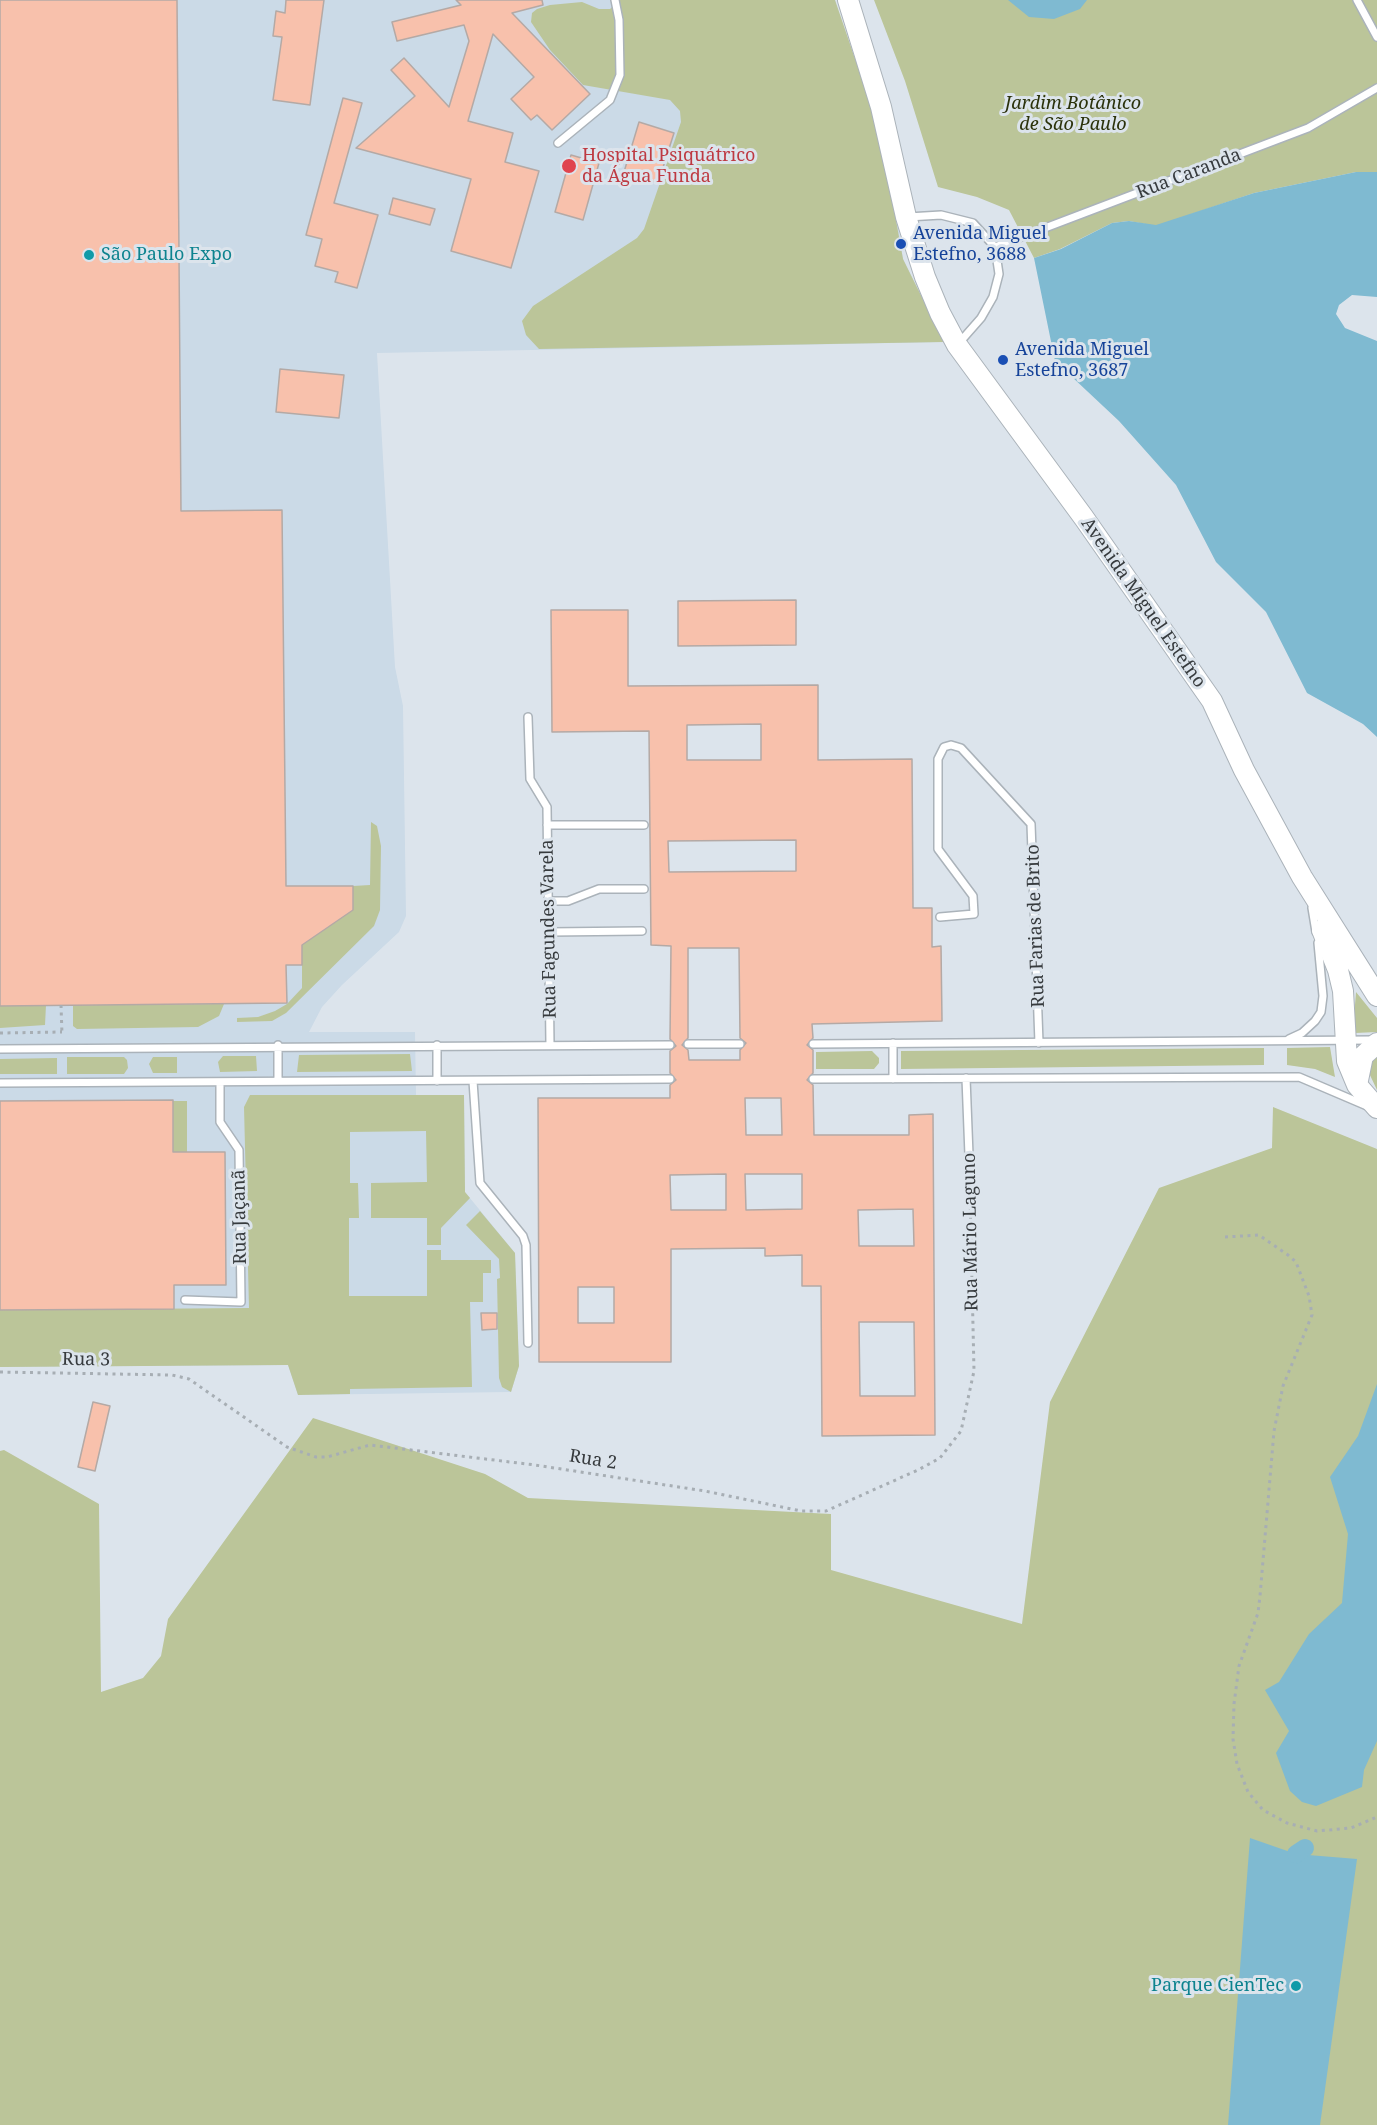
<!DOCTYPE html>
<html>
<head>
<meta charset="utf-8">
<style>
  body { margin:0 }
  canvas { display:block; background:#dce4ec }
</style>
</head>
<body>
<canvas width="1377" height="2125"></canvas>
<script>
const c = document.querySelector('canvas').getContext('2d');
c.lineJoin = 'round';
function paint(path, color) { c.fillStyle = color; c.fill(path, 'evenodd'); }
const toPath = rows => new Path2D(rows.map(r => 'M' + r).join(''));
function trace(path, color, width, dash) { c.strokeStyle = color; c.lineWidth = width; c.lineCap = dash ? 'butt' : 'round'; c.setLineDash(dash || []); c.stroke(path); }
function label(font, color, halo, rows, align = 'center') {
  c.font = font + ' "Noto Serif",serif'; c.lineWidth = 6; c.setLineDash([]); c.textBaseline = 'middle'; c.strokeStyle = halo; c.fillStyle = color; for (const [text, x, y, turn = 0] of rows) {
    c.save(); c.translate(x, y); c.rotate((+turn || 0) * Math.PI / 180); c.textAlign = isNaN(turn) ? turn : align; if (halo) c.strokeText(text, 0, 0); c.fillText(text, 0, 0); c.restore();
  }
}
const built = toPath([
  [0,0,835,0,894,199,903,259,944,342,377,353,395,667,403,706,406,916,399,932,342,985,322,1007,309,1032,415,1032,416,1095,464,1095,465,1192,515,1253,519,1366,511,1392,298,1395,288,1365,0,1367]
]);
const green = toPath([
  [620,0,835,0,880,132,903,259,944,342,539,349,526,335,522,321,533,306,637,238,644,229,681,122,680,111,670,100,583,85,550,50,531,22,532,13,537,9,550,5,582,2,599,9,610,9],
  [874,0,1377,0,1377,172,1356,172,1254,193,1156,226,1129,221,1112,223,1060,249,1034,258,1009,210,977,197,938,187,905,81],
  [371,822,377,826,381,846,380,910,374,926,286,1013,272,1021,237,1022,237,1018,258,1017,275,1011,287,1004,302,988,302,945,353,910,353,886,370,885],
  [1356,992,1377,1018,1377,1032,1355,1033,1353,1031],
  [224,1004,219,1016,198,1027,77,1029,73,1026,73,1005],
  [46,1005,45,1025,0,1028,0,1006],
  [1330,1047,1335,1077,1315,1069,1287,1065,1287,1048],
  [1264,1048,1264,1065,901,1069,901,1051],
  [872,1051,879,1058,879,1063,874,1069,816,1069,816,1052],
  [1377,1053,1377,1090,1369,1073,1372,1060],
  [299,1055,410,1054,412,1071,297,1072],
  [223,1056,256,1056,257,1071,220,1072,218,1062],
  [67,1057,124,1057,127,1060,128,1068,124,1074,67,1074],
  [153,1057,177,1057,177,1073,153,1073,149,1064],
  [57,1058,57,1074,0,1074,0,1059],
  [250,1095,464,1095,465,1192,470,1198,441,1228,441,1245,427,1245,427,1218,371,1218,371,1183,427,1182,426,1131,350,1132,350,1183,358,1183,359,1218,349,1218,349,1296,427,1296,427,1250,441,1250,441,1260,491,1260,491,1273,483,1273,483,1302,470,1302,472,1387,350,1389,350,1394,298,1395,288,1365,0,1367,0,1310,249,1308,244,1107],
  [173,1101,187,1101,187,1152,173,1152],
  [1273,1107,1377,1149,1377,2125,0,2125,0,1451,4,1450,99,1504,101,1692,143,1678,161,1656,168,1619,313,1418,485,1474,528,1498,831,1514,831,1570,1022,1624,1050,1402,1159,1188,1272,1148],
  [480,1211,515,1253,519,1366,511,1392,502,1387,499,1378,497,1279,500,1278,499,1259,466,1225]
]);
const water = toPath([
  [1008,0,1087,0,1080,9,1054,19,1029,17],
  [1356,172,1377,172,1377,297,1352,295,1339,305,1336,314,1345,328,1377,341,1377,737,1363,724,1307,693,1266,612,1216,562,1176,485,1119,421,1055,361,1034,258,1061,249,1112,223,1129,221,1156,225,1254,193],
  [1377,1384,1377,1741,1364,1770,1362,1787,1316,1806,1302,1802,1290,1791,1276,1753,1289,1731,1265,1690,1279,1682,1309,1634,1342,1603,1348,1534,1330,1477,1358,1436],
  [1250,1838,1296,1854,1357,1859,1320,2125,1228,2125]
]);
const stream = toPath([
  [1298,1861,1296,1854,1300,1846]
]);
const canal = toPath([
  [1296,1854,1305,1848]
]);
const building = toPath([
  [0,0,177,0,181,511,282,510,286,886,353,886,353,910,302,945,302,965,286,965,287,1003,0,1006,0,0],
  [286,0,324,0,310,105,273,100,282,37,273,36,276,11,285,13,286,0],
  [456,0,542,0,543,5,512,13,590,94,552,130,537,115,531,120,511,99,534,77,493,34,468,121,513,133,505,162,539,171,511,268,451,251,471,179,356,148,415,96,391,70,404,58,449,107,469,41,464,25,397,41,392,22,461,5,456,0],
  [343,98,362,103,334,203,378,215,357,288,335,282,338,272,315,266,322,239,306,235,343,98],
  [639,122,674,133,658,183,624,172,639,122],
  [571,155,599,163,583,220,555,212,571,155],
  [393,198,435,209,430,225,389,214,393,198],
  [280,369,344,375,339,418,276,412,280,369],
  [796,600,796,645,678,646,678,601,796,600],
  [551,610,628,610,628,686,818,685,818,760,912,759,913,908,932,908,932,947,941,946,942,1021,812,1024,813,1038,807,1045,813,1050,813,1073,807,1080,813,1085,814,1135,909,1135,909,1115,933,1114,935,1435,822,1436,821,1286,802,1286,802,1255,765,1256,765,1248,671,1249,671,1362,539,1362,538,1098,670,1098,670,1085,676,1080,670,1073,670,1051,676,1046,670,1039,671,946,651,945,649,731,552,732,551,610],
  [761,724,761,760,687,760,687,725,761,724],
  [796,840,796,871,669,872,668,841,796,840],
  [688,948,739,948,740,1038,746,1043,740,1050,740,1060,689,1060,688,1050,682,1045,688,1038,688,948],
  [745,1098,781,1098,782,1135,746,1135,745,1098],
  [726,1174,726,1210,671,1210,670,1175,726,1174],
  [745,1174,802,1174,802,1209,746,1210,745,1174],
  [913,1209,914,1246,859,1246,858,1210,913,1209],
  [578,1287,614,1287,614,1323,578,1323,578,1287],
  [859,1322,914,1322,915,1396,860,1396,859,1322],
  [173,1100,173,1152,225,1152,226,1285,174,1285,174,1309,0,1310,0,1101,173,1100],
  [481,1313,497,1313,497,1329,482,1330,481,1313],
  [93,1402,110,1406,95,1471,78,1467,93,1402]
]);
const path = toPath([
  [61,1005,62,1034],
  [0,1033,62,1032],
  [1225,1237,1259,1235,1288,1255,1296,1262,1309,1296,1312,1315,1283,1386,1274,1431,1260,1596,1258,1613,1239,1666,1234,1704,1233,1739,1237,1764,1248,1792,1263,1810,1287,1823,1317,1831,1351,1828,1377,1817],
  [0,1372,172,1375,189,1379,287,1447,316,1457,327,1457,370,1445,535,1465,705,1491,801,1511,826,1511,918,1470,940,1458,961,1431,974,1371,970,1191]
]);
const lane = toPath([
  [1357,0,1377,37],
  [558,143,610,100,620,75,619,20,615,0],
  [908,217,941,215,973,223,995,247,999,274,993,297,981,318,959,343],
  [995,247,1308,128,1377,88],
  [528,717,530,779,547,807,550,1045],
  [547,825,644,825],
  [548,901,568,901,599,889,644,889],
  [1312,908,1316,932],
  [940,917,974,914,973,896,938,849,938,759,944,747,951,745,961,748,1031,824,1039,1043],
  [549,932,642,931],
  [1289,1039,1302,1033,1315,1021,1321,1012,1323,996,1318,943],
  [688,1044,740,1044],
  [813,1044,1374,1040],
  [278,1045,278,1081],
  [437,1045,437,1081],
  [0,1049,670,1045],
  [966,1078,970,1181],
  [813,1079,1299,1077,1367,1106],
  [893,1079,893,1043],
  [473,1081,480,1183,523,1236,526,1245,528,1343],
  [0,1083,670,1079],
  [185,1300,241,1302,239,1150,220,1122,220,1083]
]);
const secondary = toPath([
  [848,0,881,107,906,217,925,277,940,313,957,345,1084,518,1212,701,1244,770,1302,877,1377,996],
  [1322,930,1338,970,1343,991,1347,1061,1357,1085,1377,1108],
  [1357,1085,1363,1056,1377,1043]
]);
const markers = [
  [569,166,8,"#e0444e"],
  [901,244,6,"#1a4fb4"],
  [89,255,6,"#0f9aa8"],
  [1003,360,6,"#1a4fb4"],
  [1296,1986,6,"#0f9aa8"]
];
const parkNames = [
  ["Jardim Botânico",1073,104],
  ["de São Paulo",1073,125]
];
const healthNames = [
  ["Hospital Psiquátrico",582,156],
  ["da Água Funda",582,177]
];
const streetNames = [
  ["Rua Caranda",1189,174,-21],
  ["Avenida Miguel Estefno",1143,603,55],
  ["Rua Farias de Brito",1036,926,-92],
  ["Rua Fagundes Varela",549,929,-91],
  ["Rua Jaçanã",240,1217,-91],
  ["Rua Mário Laguno",971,1232,-91],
  ["Rua 3",86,1360,1],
  ["Rua 2",593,1460,9]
];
const transitNames = [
  ["Avenida Miguel",913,234],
  ["Estefno, 3688",913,255],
  ["Avenida Miguel",1015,350],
  ["Estefno, 3687",1015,371]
];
const cultureNames = [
  ["São Paulo Expo",101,255],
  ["Parque CienTec",1284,1986,"right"]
];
paint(built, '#cbdae7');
paint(green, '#bbc599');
paint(water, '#7fbad1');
trace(stream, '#7fbad1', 5);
trace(canal, '#7fbad1', 18);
paint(building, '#f8c1ac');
trace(building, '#b4a9a5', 1.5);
trace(lane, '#abb3ba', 10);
trace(secondary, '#abb3ba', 22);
trace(path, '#a7aeb4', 3, [3, 4.5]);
trace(lane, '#fff', 7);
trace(secondary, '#fff', 20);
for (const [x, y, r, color] of markers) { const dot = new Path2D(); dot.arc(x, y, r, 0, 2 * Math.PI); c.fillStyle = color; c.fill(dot); trace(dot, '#dce4ec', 2); }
label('italic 18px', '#2b320b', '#dce4ec', parkNames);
label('18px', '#be3a42', '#dce4ec', healthNames, 'left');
label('18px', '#373b3e', '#dce4ec', streetNames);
label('18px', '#164399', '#dce4ec', transitNames, 'left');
label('18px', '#0d838f', '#dce4ec', cultureNames, 'left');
</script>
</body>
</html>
